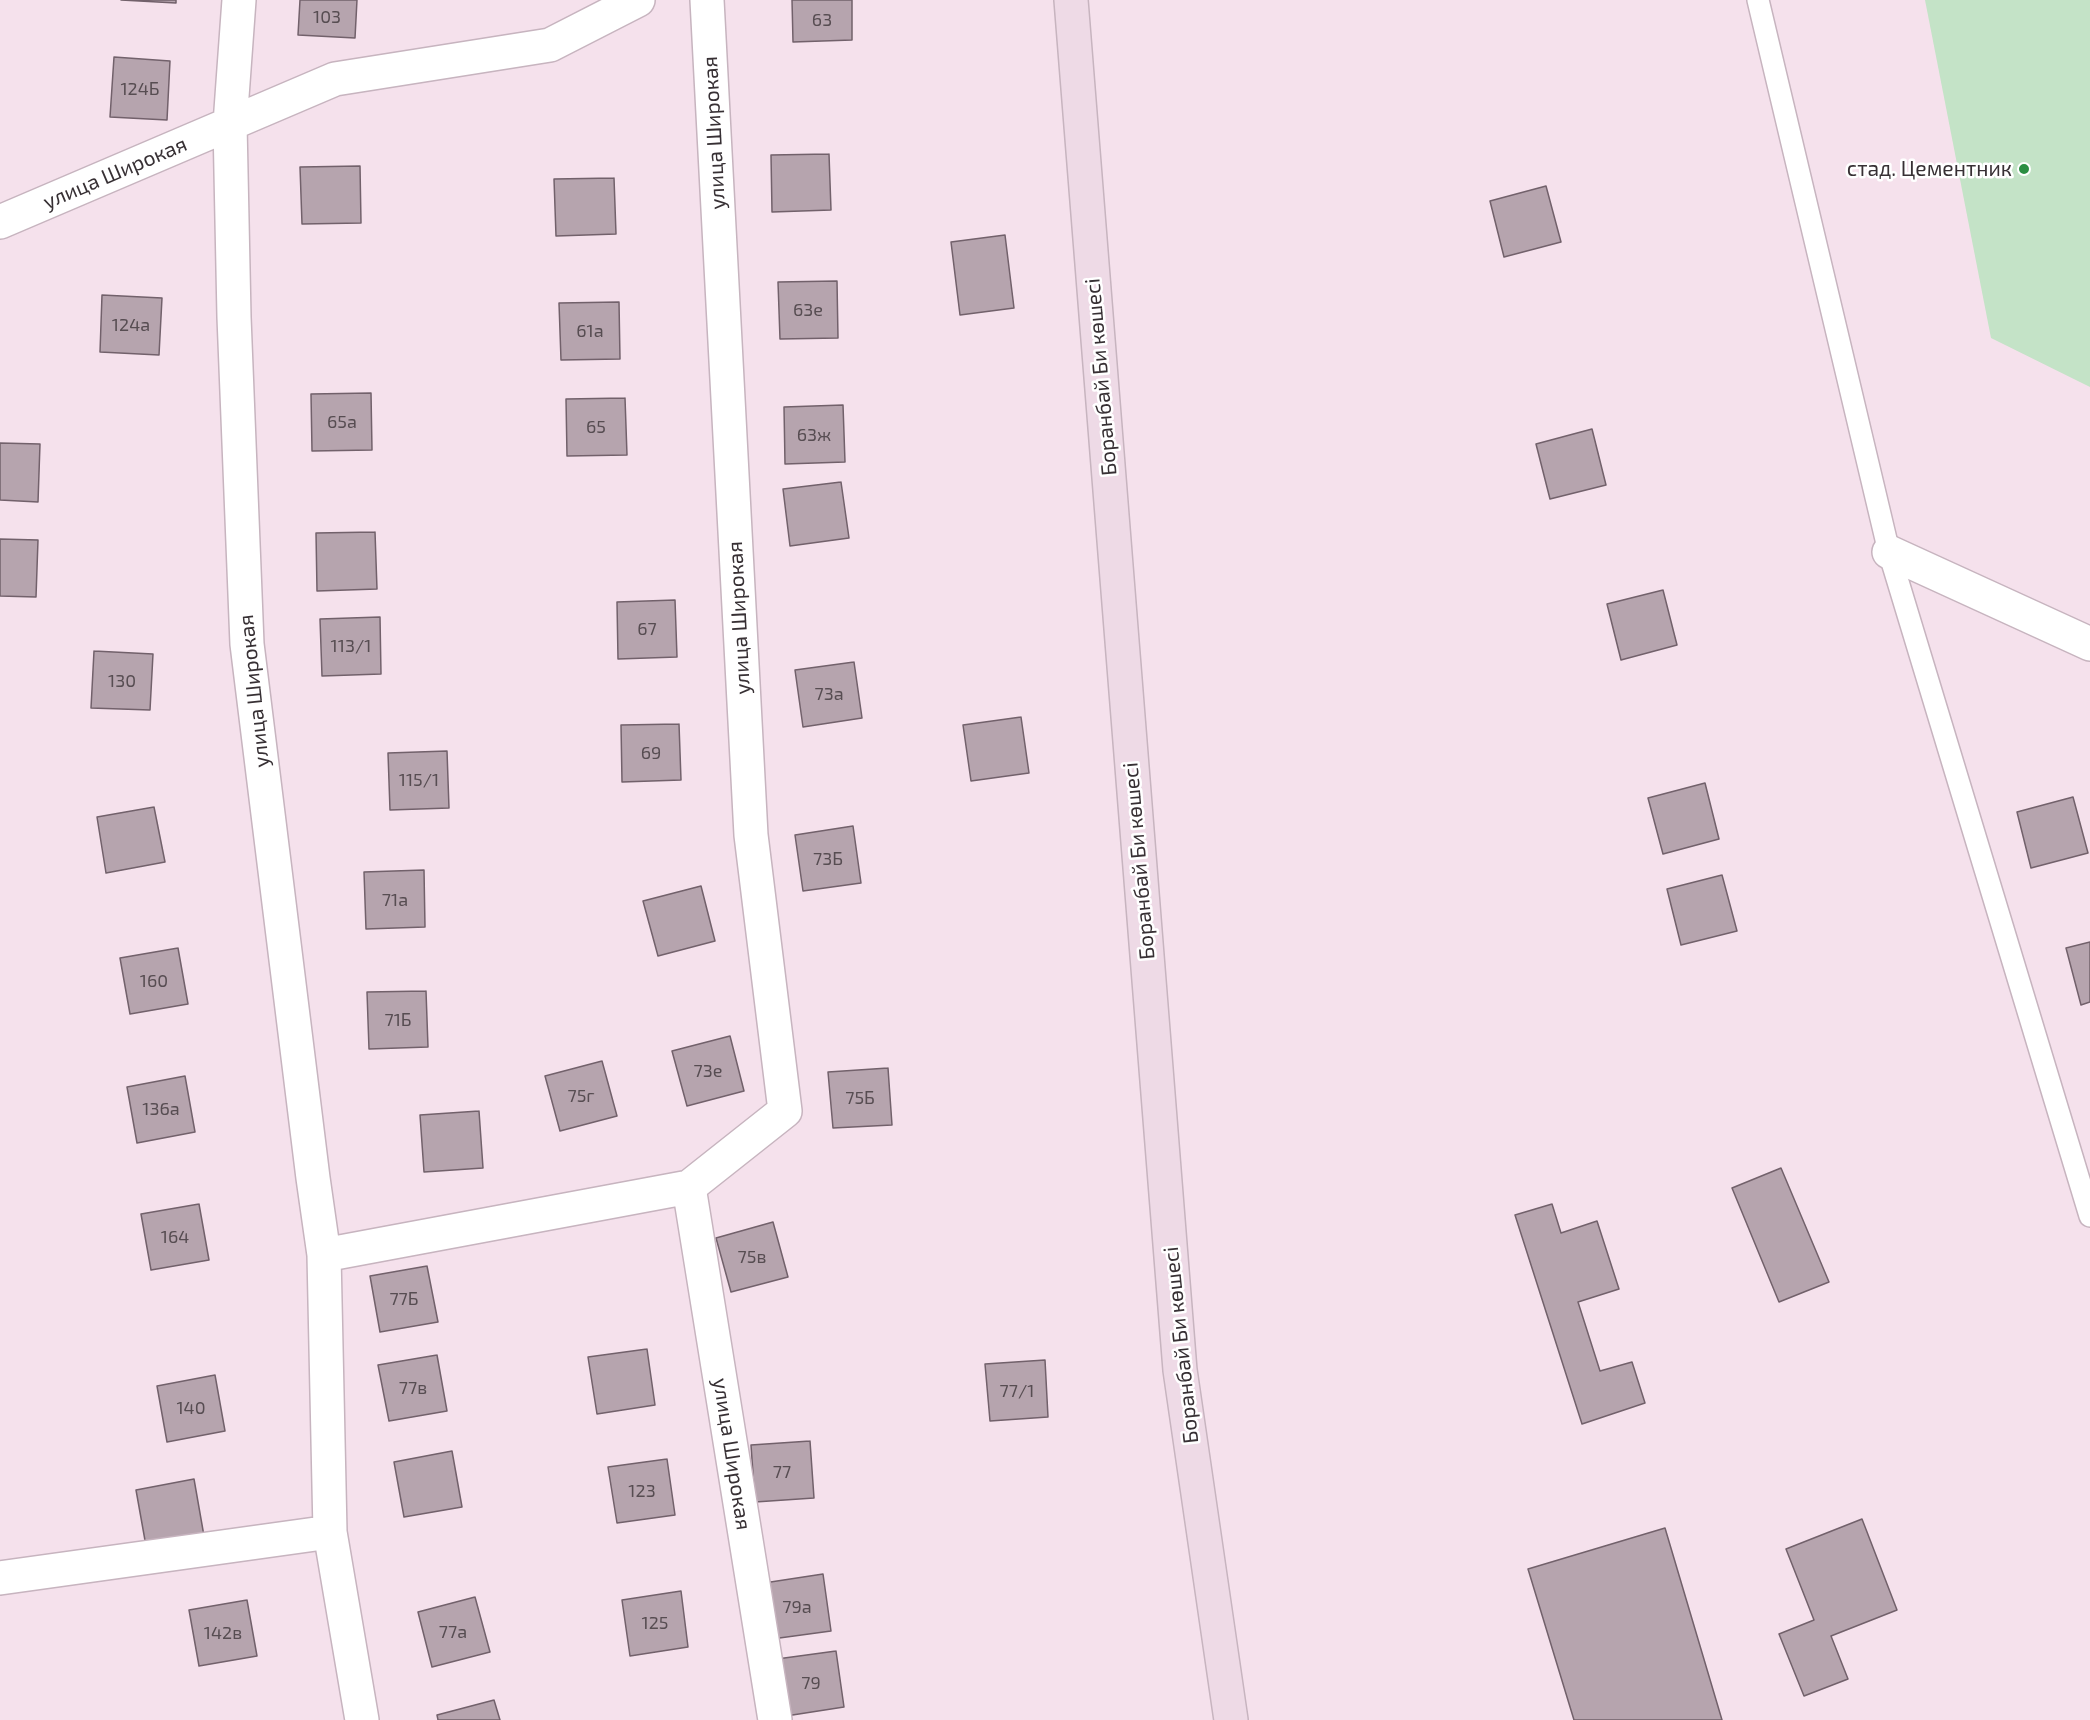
<!DOCTYPE html>
<html>
<head>
<meta charset="utf-8">
<style>
  body { margin:0 }
  canvas { display:block; background:#f5e1ec }
</style>
</head>
<body>
<canvas width="2090" height="1720"></canvas>
<script>
const c = document.querySelector('canvas').getContext('2d');
c.lineJoin = 'round';
function paint(path, color) { c.fillStyle = color; c.fill(path, 'evenodd'); }
const toPath = rows => new Path2D(rows.map(r => 'M' + r).join(''));
function trace(path, color, width, dash) { c.strokeStyle = color; c.lineWidth = width; c.lineCap = dash ? 'butt' : 'round'; c.setLineDash(dash || []); c.stroke(path); }
function label(font, color, halo, rows, align = 'center') {
  c.font = font + ' "Exo 2",sans-serif'; c.lineWidth = 5; c.setLineDash([]); c.textBaseline = 'middle'; c.strokeStyle = halo; c.fillStyle = color; for (const [text, x, y, turn = 0] of rows) {
    c.save(); c.translate(x, y); c.rotate((+turn || 0) * Math.PI / 180); c.textAlign = isNaN(turn) ? turn : align; if (halo) c.strokeText(text, 0, 0); c.fillText(text, 0, 0); c.restore();
  }
}
const green = toPath([
  [1925,0,2090,0,2090,387,1991,338]
]);
const building = toPath([
  [121,0,176,0,176,3,121,0],
  [300,0,357,0,355,38,298,35,300,0],
  [792,0,852,0,852,40,793,42,792,0],
  [114,57,170,61,167,120,110,117,114,57],
  [829,154,831,210,772,212,771,155,829,154],
  [360,166,361,223,302,224,300,167,360,166],
  [614,178,616,234,556,236,554,179,614,178],
  [1546,186,1561,242,1504,257,1490,201,1546,186],
  [1005,235,1014,308,960,315,951,242,1005,235],
  [837,281,838,338,780,339,778,282,837,281],
  [102,295,162,298,159,355,100,352,102,295],
  [619,302,620,359,561,360,559,303,619,302],
  [371,393,372,450,312,451,311,394,371,393],
  [625,398,627,455,567,456,566,399,625,398],
  [843,405,845,462,785,464,784,407,843,405],
  [1592,429,1606,485,1550,499,1536,444,1592,429],
  [0,443,40,444,38,502,0,500,0,443],
  [841,482,849,538,790,546,783,489,841,482],
  [375,532,377,589,317,591,316,533,375,532],
  [0,539,38,540,36,597,0,596,0,539],
  [1663,590,1677,645,1621,660,1607,604,1663,590],
  [675,600,677,657,618,659,617,602,675,600],
  [380,617,381,674,322,676,320,619,380,617],
  [94,651,153,654,150,710,91,708,94,651],
  [854,662,862,718,803,727,795,670,854,662],
  [1021,717,1029,773,971,781,963,725,1021,717],
  [679,724,681,780,622,782,621,725,679,724],
  [447,751,449,808,390,810,388,753,447,751],
  [1705,783,1719,839,1663,854,1648,798,1705,783],
  [2073,797,2088,853,2031,868,2017,812,2073,797],
  [154,807,165,862,106,873,97,817,154,807],
  [853,826,861,883,803,891,795,835,853,826],
  [424,870,425,927,366,929,364,872,424,870],
  [1722,875,1737,931,1681,945,1667,889,1722,875],
  [701,886,715,941,658,956,643,901,701,886],
  [2090,942,2090,1002,2081,1005,2066,948,2090,942],
  [178,948,188,1004,130,1014,120,958,178,948],
  [426,991,428,1047,369,1049,367,992,426,991],
  [730,1036,744,1091,687,1106,672,1051,730,1036],
  [602,1061,617,1116,560,1131,545,1076,602,1061],
  [888,1068,892,1125,833,1128,828,1072,888,1068],
  [185,1076,195,1132,137,1143,127,1087,185,1076],
  [479,1111,483,1168,424,1172,420,1115,479,1111],
  [1781,1168,1829,1282,1779,1302,1732,1188,1781,1168],
  [199,1204,209,1260,151,1270,141,1214,199,1204],
  [1552,1204,1561,1233,1597,1221,1619,1289,1578,1302,1600,1371,1632,1362,1645,1403,1582,1424,1515,1215,1552,1204],
  [773,1222,788,1277,731,1292,716,1238,773,1222],
  [427,1266,438,1322,380,1332,370,1276,427,1266],
  [647,1349,655,1405,597,1414,588,1357,647,1349],
  [437,1355,447,1411,389,1421,378,1365,437,1355],
  [1045,1360,1048,1417,990,1421,985,1364,1045,1360],
  [215,1375,225,1431,167,1442,157,1386,215,1375],
  [810,1441,814,1498,755,1502,751,1445,810,1441],
  [452,1451,462,1507,404,1517,394,1462,452,1451],
  [667,1459,675,1515,617,1523,608,1467,667,1459],
  [194,1479,204,1536,146,1546,136,1490,194,1479],
  [1862,1519,1897,1610,1831,1636,1848,1679,1804,1696,1779,1634,1814,1620,1786,1549,1862,1519],
  [1665,1528,1722,1720,1574,1720,1528,1569,1665,1528],
  [823,1574,831,1631,772,1639,764,1583,823,1574],
  [681,1591,688,1647,630,1656,622,1600,681,1591],
  [475,1597,490,1652,432,1667,418,1612,475,1597],
  [247,1600,257,1656,199,1666,189,1610,247,1600],
  [836,1651,844,1707,786,1716,777,1659,836,1651],
  [494,1700,500,1720,438,1720,437,1715,494,1700]
]);
const service = toPath([
  [1758,0,1889,552,2090,1216]
]);
const minor = toPath([
  [239,0,230,124,234,317,247,644,313,1178,324,1255,330,1532,362,1720],
  [0,222,335,79,550,45,638,0],
  [1889,552,2090,644],
  [689,1187,775,1720],
  [324,1255,689,1187,785,1111,751,835,707,0],
  [0,1578,330,1532]
]);
const secondary = toPath([
  [1071,0,1180,1370,1231,1720]
]);
const markers = [
  [2024,169,6,"#2b8e42"]
];
const numberNames = [
  ["103",327,17],
  ["63",822,20],
  ["124Б",140,89],
  ["63е",808,310],
  ["124а",131,325],
  ["61а",590,331],
  ["65а",342,422],
  ["65",596,427],
  ["63ж",814,435],
  ["67",647,629],
  ["113/1",351,646],
  ["130",122,681],
  ["73а",829,694],
  ["69",651,753],
  ["115/1",419,780],
  ["73Б",828,859],
  ["71а",395,900],
  ["160",154,981],
  ["71Б",398,1020],
  ["73е",708,1071],
  ["75г",581,1096],
  ["75Б",860,1098],
  ["136а",161,1109],
  ["164",175,1237],
  ["75в",752,1257],
  ["77Б",404,1299],
  ["77в",413,1388],
  ["77/1",1017,1391],
  ["140",191,1408],
  ["77",782,1472],
  ["123",642,1491],
  ["79а",797,1607],
  ["125",655,1623],
  ["77а",453,1632],
  ["142в",223,1633],
  ["79",811,1683]
];
const streetNames = [
  ["улица Широкая",714,133,-93],
  ["улица Широкая",115,173,-23],
  ["Боранбай Би көшесі",1101,377,-95],
  ["улица Широкая",739,618,-93],
  ["улица Широкая",254,691,-96],
  ["Боранбай Би көшесі",1139,861,-95],
  ["Боранбай Би көшесі",1181,1345,-96],
  ["улица Широкая",732,1454,81]
];
const poiNames = [
  ["стад. Цементник",2012,169]
];
paint(green, '#c4e3c7');
paint(building, '#b6a4ae');
trace(building, '#72616b', 1.5);
trace(service, '#c7b4bf', 24);
trace(minor, '#c7b4bf', 36);
trace(secondary, '#c7b4bf', 36);
trace(service, '#fff', 21);
trace(minor, '#fff', 33);
trace(secondary, '#eedae6', 33);
for (const [x, y, r, color] of markers) { const dot = new Path2D(); dot.arc(x, y, r, 0, 2 * Math.PI); c.fillStyle = color; c.fill(dot); trace(dot, '#fff', 2); }
label('18px', '#574d52', null, numberNames);
label('21px', '#373034', '#fff', streetNames);
label('21px', '#373034', '#fff', poiNames, 'right');
</script>
</body>
</html>
